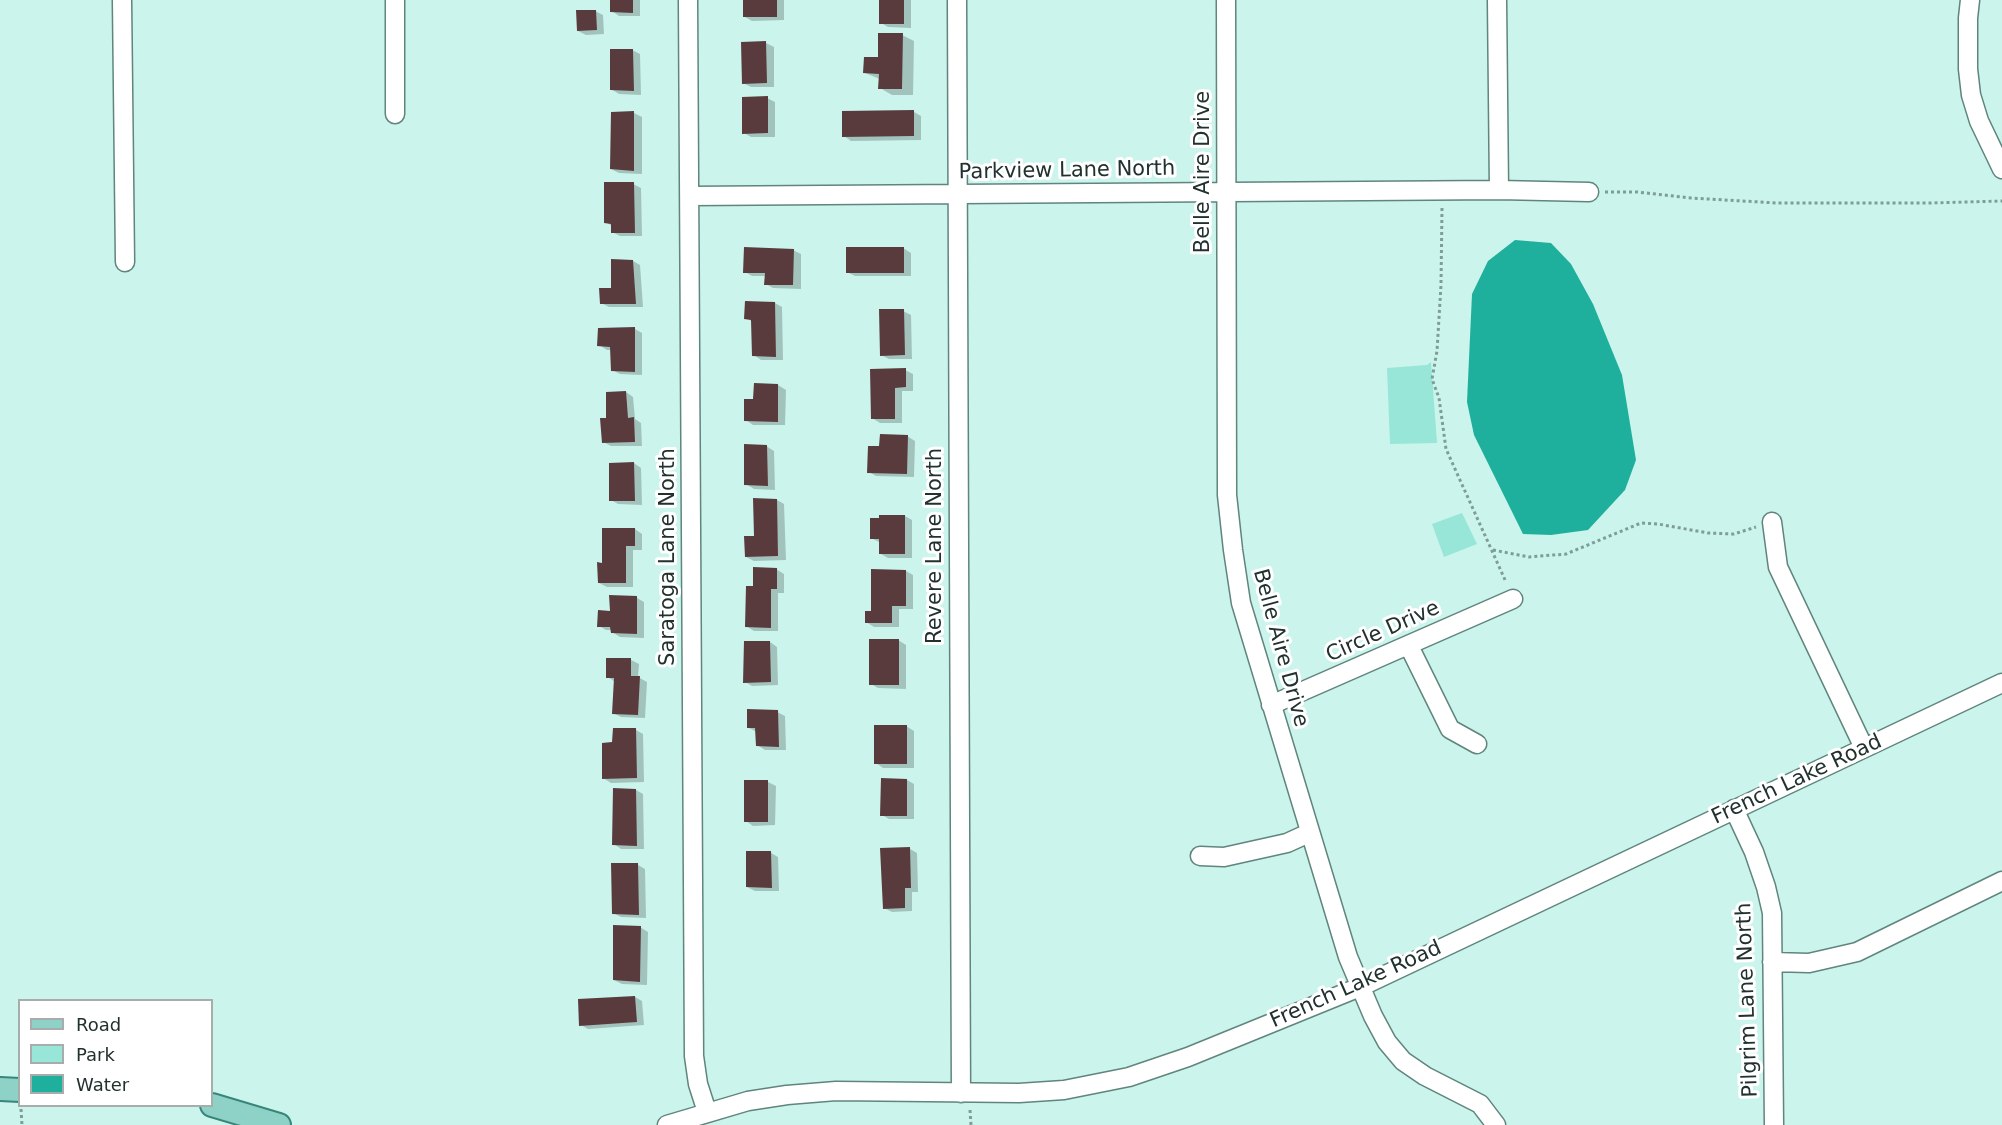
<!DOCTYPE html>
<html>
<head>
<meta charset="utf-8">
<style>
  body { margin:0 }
  #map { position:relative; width:2002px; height:1125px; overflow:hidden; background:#cbf4ec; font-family:"DejaVu Sans",sans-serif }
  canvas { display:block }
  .legend { position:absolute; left:18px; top:999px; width:195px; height:108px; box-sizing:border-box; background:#fff; border:2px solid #a6adab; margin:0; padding:8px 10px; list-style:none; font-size:18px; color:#21312e }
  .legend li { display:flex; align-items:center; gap:12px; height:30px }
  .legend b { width:30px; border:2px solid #a6adab }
</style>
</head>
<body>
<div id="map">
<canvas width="2002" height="1125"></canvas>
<ul class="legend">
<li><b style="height:8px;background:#8ed1c7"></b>Road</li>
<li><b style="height:16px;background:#97e6d7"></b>Park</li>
<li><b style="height:16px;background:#1fb09d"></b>Water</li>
</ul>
</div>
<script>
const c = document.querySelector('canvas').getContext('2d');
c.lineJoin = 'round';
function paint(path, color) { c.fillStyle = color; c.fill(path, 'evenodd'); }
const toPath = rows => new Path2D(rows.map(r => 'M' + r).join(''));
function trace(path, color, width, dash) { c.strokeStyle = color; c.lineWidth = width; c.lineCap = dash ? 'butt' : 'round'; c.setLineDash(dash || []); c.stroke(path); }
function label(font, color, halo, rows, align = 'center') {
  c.font = font + ' "DejaVu Sans",sans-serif'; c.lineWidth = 6; c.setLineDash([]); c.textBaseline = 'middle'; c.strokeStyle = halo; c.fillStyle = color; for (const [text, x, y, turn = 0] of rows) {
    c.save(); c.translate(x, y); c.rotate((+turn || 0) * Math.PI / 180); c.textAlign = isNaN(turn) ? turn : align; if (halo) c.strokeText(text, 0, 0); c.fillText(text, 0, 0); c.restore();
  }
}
const green = toPath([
  [1431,362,1437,443,1390,444,1387,368,1427,365],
  [1462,513,1477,544,1444,557,1432,524]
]);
const water = toPath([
  [1515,240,1551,243,1571,264,1593,304,1622,375,1636,460,1625,490,1588,530,1551,535,1523,534,1474,435,1467,402,1472,294,1488,261]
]);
const shadow = toPath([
  [612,0,640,0,640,16,619,16,612,11],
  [745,0,784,0,784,20,752,21,745,17],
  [881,0,911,0,911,28,888,27,881,23],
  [595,11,603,15,604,34,586,35,578,31],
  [902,35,914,41,913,95,892,95,880,88,880,79,865,73],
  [743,43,766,43,774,47,774,87,751,87,743,83],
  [632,50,640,54,641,95,619,94,611,89],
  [767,98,775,102,775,137,751,137,744,133],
  [914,112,921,116,921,140,851,141,844,136],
  [634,113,642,117,642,174,619,173,611,169,612,114],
  [633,184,641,188,642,236,620,236,612,232,612,226,606,222],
  [903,248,911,253,911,276,855,276,847,272],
  [793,250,801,254,801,289,773,288,766,284,766,276,752,276,745,272],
  [633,261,640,265,643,307,609,307,601,303],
  [775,303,782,307,783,360,761,360,754,355,753,322,746,318],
  [903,311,911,315,912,359,889,359,881,355],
  [635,329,642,333,642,375,620,374,612,370,612,350,607,350,599,345],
  [905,370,913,374,913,391,902,391,902,423,880,423,872,418],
  [756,385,778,385,786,390,785,425,753,425,746,420,755,400],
  [626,392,633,397,635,419,641,423,642,446,611,446,603,442,608,420],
  [907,436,915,441,914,477,876,476,869,472,881,447],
  [766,446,774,451,775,490,754,489,746,484],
  [634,463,641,468,642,505,618,504,611,500],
  [777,500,784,504,786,560,754,561,746,557],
  [905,516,912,520,912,558,888,558,881,554,881,543,871,538],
  [635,529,642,534,642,550,633,550,633,587,607,587,599,583,604,564],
  [776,569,784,574,784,593,778,593,778,631,754,631,746,626],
  [906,571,913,575,913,609,899,609,899,627,874,627,866,622],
  [637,598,644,602,644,638,620,637,612,632,612,630,606,630,599,626,611,612],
  [898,640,906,645,906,689,878,688,871,684],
  [770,642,777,647,778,685,752,686,745,682],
  [607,660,631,660,639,664,638,677,647,682,645,718,621,717,613,713,615,682,608,677],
  [777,712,785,716,786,750,765,750,757,745,757,732,749,728],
  [906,726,914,731,914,768,883,768,876,763],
  [636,730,643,734,644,782,611,783,603,778,614,744],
  [907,780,914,784,914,819,889,819,882,815],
  [745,781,768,782,776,786,775,825,753,826,746,821],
  [636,790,643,794,644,849,621,849,614,844],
  [910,849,917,853,918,892,912,892,912,911,892,912,884,908],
  [771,853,778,857,779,891,755,891,747,887],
  [638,865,645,869,646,918,621,917,613,913],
  [640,927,648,932,647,985,622,984,614,980],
  [635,997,642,1001,644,1025,588,1029,581,1025]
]);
const building = toPath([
  [610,0,633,0,633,13,610,12],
  [743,0,777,0,777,17,743,17],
  [879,0,904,0,904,24,879,24],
  [576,10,596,10,597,30,577,31],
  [878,33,903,33,902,89,878,89,879,74,863,73,864,57,878,57],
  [766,41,767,83,742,84,741,42],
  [610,49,633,49,634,91,610,90],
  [768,96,768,133,742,134,742,97],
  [914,110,914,136,842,137,842,111],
  [634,111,634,171,610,169,611,112],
  [604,182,634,182,635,233,611,233,611,224,604,223],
  [744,247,794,249,793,285,764,285,765,273,743,273],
  [846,247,904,247,904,273,846,273],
  [611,259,633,260,636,304,600,304,599,288,611,288],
  [745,301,775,302,776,357,752,356,751,320,744,319],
  [879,309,904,309,905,355,880,356],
  [635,327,635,372,611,371,610,347,597,346,598,328],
  [906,368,906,387,895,388,895,419,871,419,870,369],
  [754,383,778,384,778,422,744,421,744,399,753,399],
  [626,391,628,418,634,417,635,442,602,443,600,418,606,418,606,392],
  [880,434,908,435,907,474,867,473,868,446,879,446],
  [744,444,767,445,768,486,744,485],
  [634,462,635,501,609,501,609,463],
  [753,498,777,499,778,556,745,557,744,536,754,536],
  [879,515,905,515,905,554,879,554,879,539,870,539,870,518,879,518],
  [602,528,635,528,635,546,626,546,626,583,598,583,597,562,602,563],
  [753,567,777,568,777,589,771,589,771,628,745,627,746,586,753,586],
  [871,569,906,570,906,606,892,606,892,623,865,623,865,611,871,611],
  [609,595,637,596,637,634,611,633,610,627,597,627,598,610,610,611],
  [869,639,899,639,899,685,869,685],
  [744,641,770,641,771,682,743,683],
  [606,658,631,658,631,676,640,676,638,715,612,714,614,678,606,678],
  [747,709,778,710,779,747,756,746,755,728,747,728],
  [874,725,907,725,907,764,874,764],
  [613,728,636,728,637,778,602,779,602,743,612,742],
  [881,778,907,779,907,816,880,816],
  [744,780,768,780,768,822,744,822],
  [613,788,636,789,637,846,612,845],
  [910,847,911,888,905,888,905,908,883,909,880,848],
  [746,851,771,851,772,888,746,887],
  [611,863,638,863,639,915,612,914],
  [613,925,641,926,640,982,613,980],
  [635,996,637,1022,579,1026,578,999]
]);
const path = toPath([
  [1605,192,1637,192,1691,198,1777,203,1930,203,2002,201],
  [1442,208,1441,285,1437,351,1432,379,1439,398,1446,449,1506,582],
  [1493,550,1529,557,1566,554,1641,523,1658,524,1708,533,1734,534,1756,527],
  [21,1109,22,1125],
  [970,1110,971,1125]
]);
const minor = toPath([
  [122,0,125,262],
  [395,0,395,114],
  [688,0,694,1056,698,1084,707,1112],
  [957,0,961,1093],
  [1226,0,1227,495,1233,550,1241,603,1348,957,1373,1016,1387,1042,1403,1061,1425,1076,1480,1104,1496,1125],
  [1497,0,1499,190],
  [1970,0,1968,18,1968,69,1971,95,1979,121,2002,169],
  [690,196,1499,190,1589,192],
  [1772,522,1778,567,1864,748],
  [1409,646,1450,729,1477,744],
  [1271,705,1513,599],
  [1734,809,1754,852,1766,887,1772,913,1774,1125],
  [1200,856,1224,857,1287,843,1309,833],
  [1772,962,1809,963,1857,952,2002,881],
  [667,1125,748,1101,787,1095,836,1091,1019,1093,1064,1090,1129,1077,1188,1057,1360,987,2002,683]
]);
const major = toPath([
  [0,1089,20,1090],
  [212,1105,279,1125]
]);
const streetNames = [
  ["Parkview Lane North",1067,171,-1],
  ["Belle Aire Drive",1204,172,-90],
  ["Revere Lane North",936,546,-90],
  ["Saratoga Lane North",669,557,-90],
  ["Circle Drive",1383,632,-24],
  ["Belle Aire Drive",1280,648,75],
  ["French Lake Road",1797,780,-25],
  ["French Lake Road",1356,985,-24],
  ["Pilgrim Lane North",1748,1000,-92]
];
paint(green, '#97e6d7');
paint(water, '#1fb09d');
paint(shadow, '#0003');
paint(building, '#5a3b3d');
trace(minor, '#5f857d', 21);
trace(major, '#378679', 26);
trace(path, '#7f9d97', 3, [3, 3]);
trace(minor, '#fff', 18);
trace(major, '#8ed1c7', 22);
label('21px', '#21312e', '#fff', streetNames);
</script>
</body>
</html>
